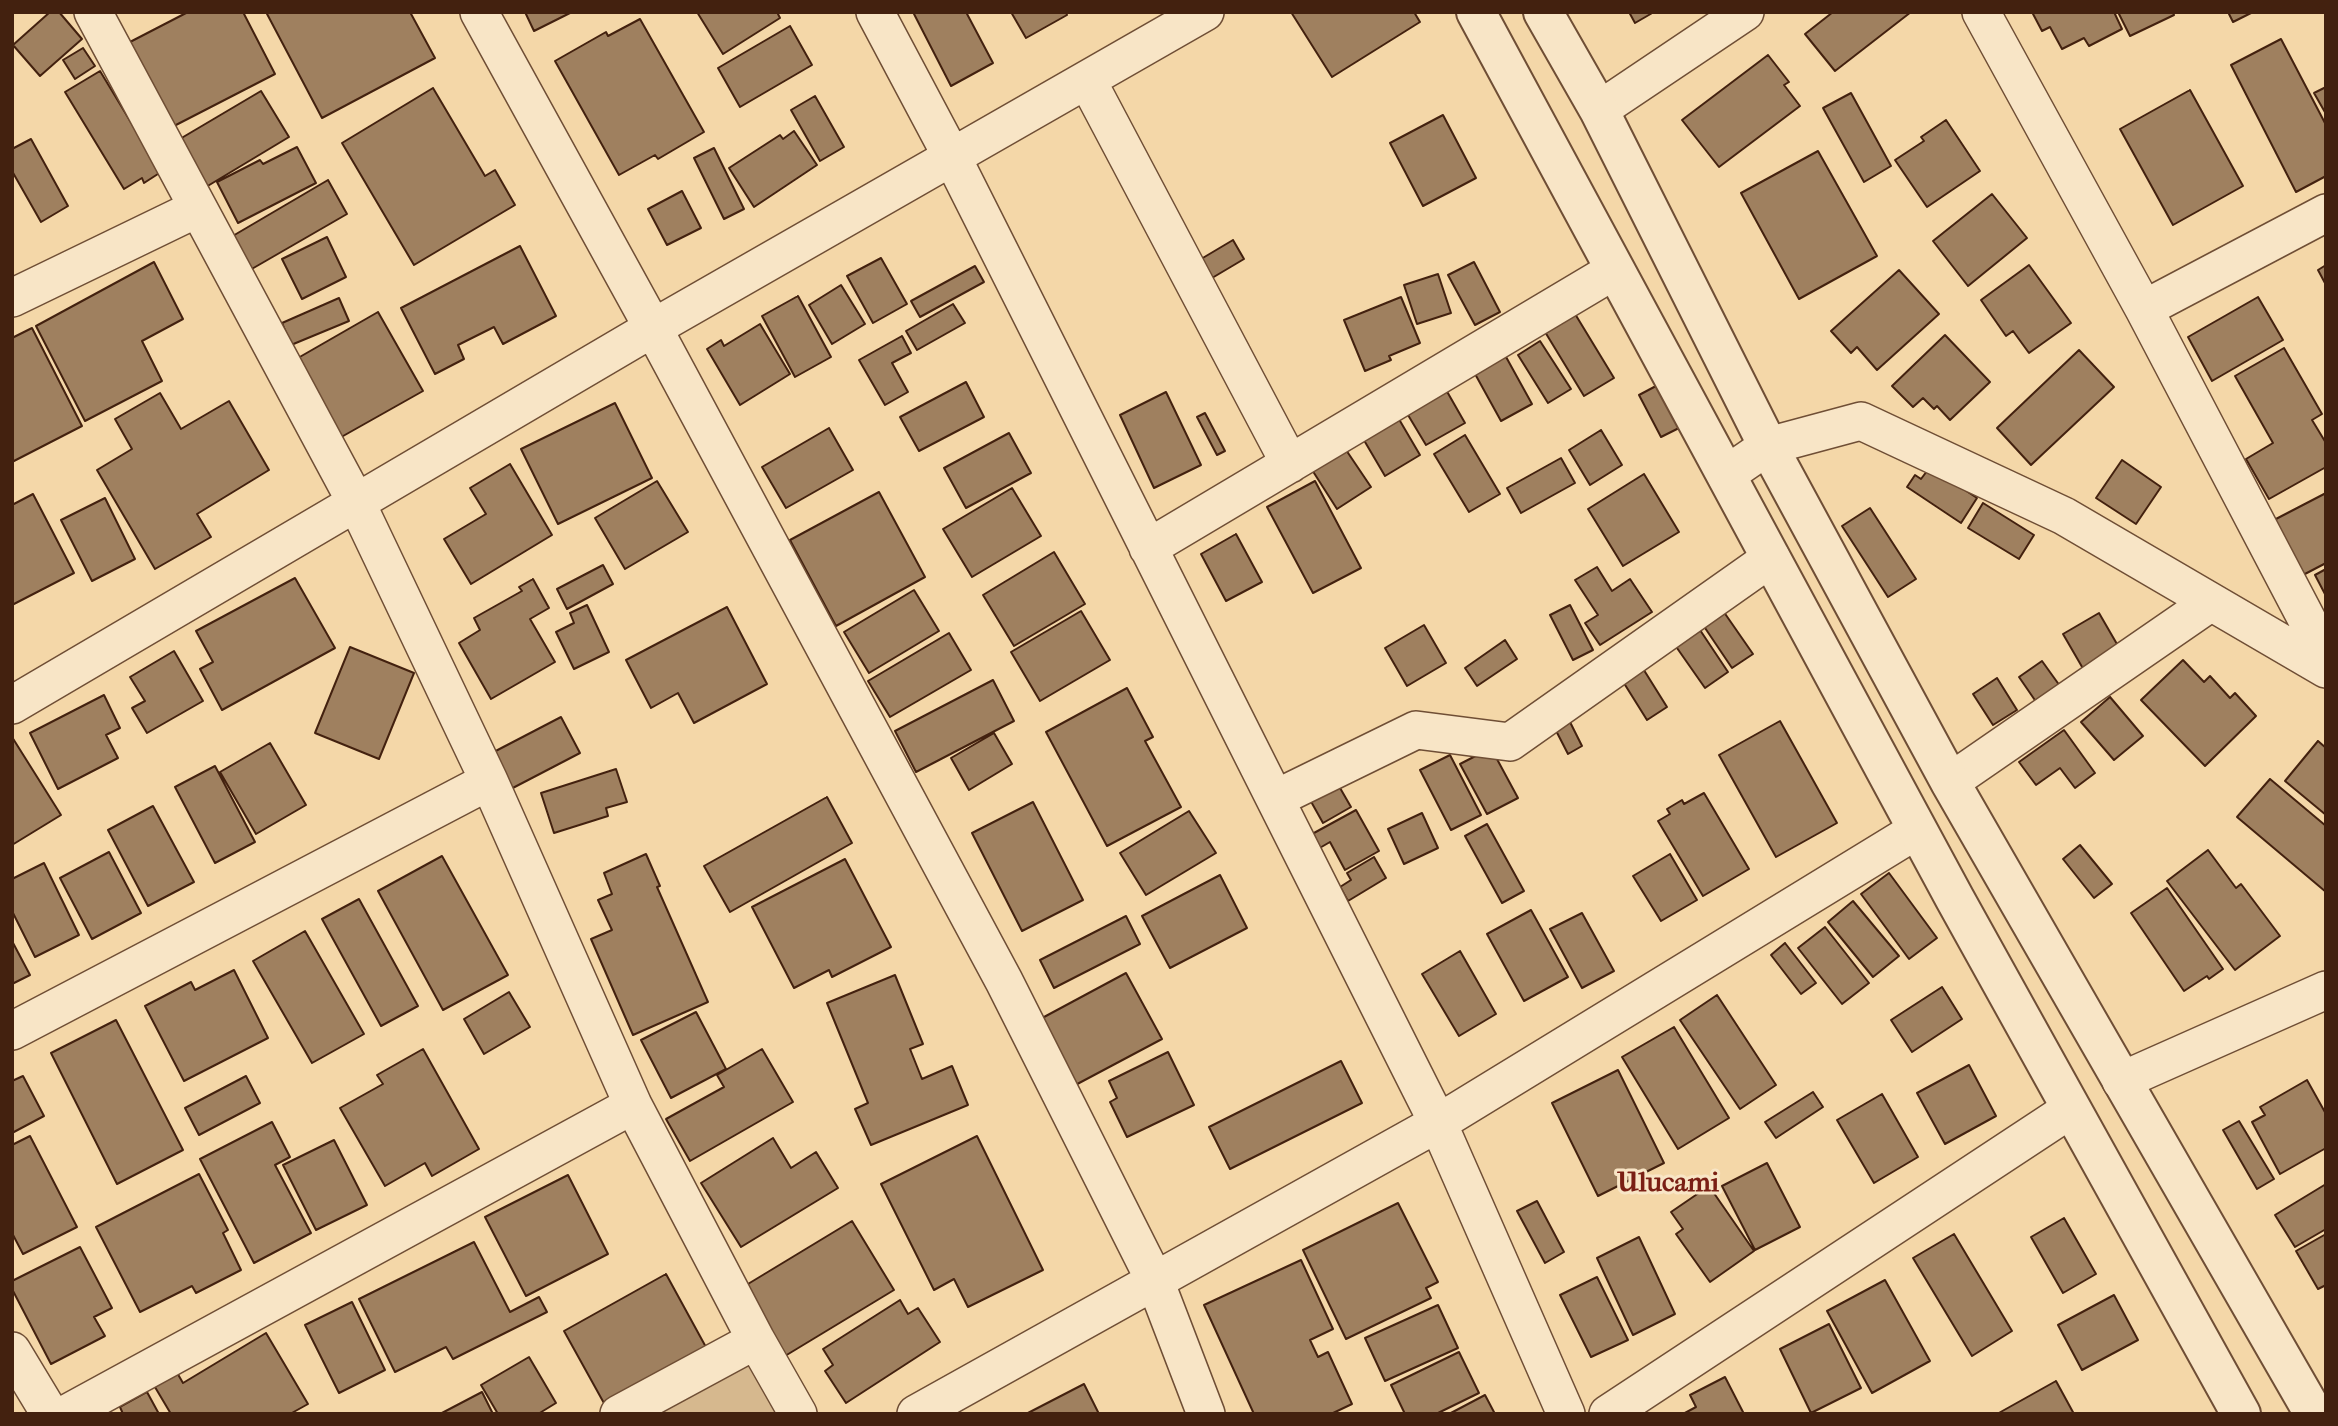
<!DOCTYPE html>
<html>
<head>
<meta charset="utf-8">
<style>
  body { margin:0 }
  #map { position:relative; width:2338px; height:1426px; overflow:hidden; background:#f4d7a8; font-family:"IM FELL French Canon",serif }
  canvas { display:block }
  .frame { position:absolute; inset:0; border:14px solid #43210f; pointer-events:none }
</style>
</head>
<body>
<div id="map">
<canvas width="2338" height="1426"></canvas>
<div class="frame"></div>
</div>
<script>
const c = document.querySelector('canvas').getContext('2d');
c.lineJoin = 'round';
function paint(path, color) { c.fillStyle = color; c.fill(path, 'evenodd'); }
const toPath = rows => new Path2D(rows.map(r => 'M' + r).join(''));
function trace(path, color, width, dash) { c.strokeStyle = color; c.lineWidth = width; c.lineCap = dash ? 'butt' : 'round'; c.setLineDash(dash || []); c.stroke(path); }
function label(font, color, halo, rows, align = 'center') {
  c.font = font + ' "IM FELL French Canon",serif'; c.lineWidth = 6; c.setLineDash([]); c.textBaseline = 'middle'; c.strokeStyle = halo; c.fillStyle = color; for (const [text, x, y, turn = 0] of rows) {
    c.save(); c.translate(x, y); c.rotate((+turn || 0) * Math.PI / 180); c.textAlign = isNaN(turn) ? turn : align; if (halo) c.strokeText(text, 0, 0); c.fillText(text, 0, 0); c.restore();
  }
}
const green = toPath([
  [751,1361,781,1414,651,1414]
]);
const building = toPath([
  [50,12,59,12,82,39,40,76,13,45,50,12],
  [188,12,243,12,275,74,174,126,130,42,188,12],
  [266,12,410,12,435,58,322,118,266,12],
  [525,12,572,12,534,31,525,12],
  [697,12,777,12,780,18,723,54,697,12],
  [913,12,966,12,993,63,951,86,913,12],
  [1011,12,1066,12,1067,15,1026,38,1011,12],
  [1291,12,1414,12,1420,22,1332,77,1291,12],
  [1629,12,1654,12,1635,23,1629,12],
  [1833,12,1911,12,1835,71,1805,34,1833,12],
  [2032,12,2114,12,2122,29,2089,46,2084,38,2062,49,2050,27,2042,31,2032,12],
  [2118,12,2173,12,2174,15,2130,36,2118,12],
  [2228,12,2253,12,2233,22,2228,12],
  [640,19,704,132,658,159,655,155,619,175,555,61,606,32,608,36,640,19],
  [790,26,812,65,740,107,718,68,790,26],
  [2281,39,2326,125,2326,176,2296,192,2231,65,2281,39],
  [83,48,95,66,75,79,63,60,83,48],
  [1768,55,1789,82,1784,85,1800,106,1719,167,1682,120,1768,55],
  [100,71,161,172,144,183,142,178,124,189,65,92,100,71],
  [2326,87,2326,114,2314,93,2326,87],
  [433,88,485,176,495,170,515,205,414,265,342,143,433,88],
  [2190,90,2243,186,2173,225,2120,129,2190,90],
  [261,91,289,137,196,193,168,146,261,91],
  [1851,93,1891,166,1864,182,1823,108,1851,93],
  [815,96,844,147,820,161,791,110,815,96],
  [1443,115,1476,178,1423,206,1390,143,1443,115],
  [1946,120,1980,171,1927,207,1895,160,1924,141,1921,137,1946,120],
  [794,131,817,165,754,207,729,168,780,135,783,139,794,131],
  [31,139,68,206,41,222,12,171,12,149,31,139],
  [297,147,316,183,238,223,217,182,260,160,263,164,297,147],
  [714,148,744,209,724,219,694,158,714,148],
  [1818,151,1877,256,1799,299,1741,193,1818,151],
  [328,180,347,214,250,270,231,237,328,180],
  [682,191,701,228,667,245,648,209,682,191],
  [1992,194,2027,238,1968,286,1933,241,1992,194],
  [327,237,346,277,302,299,282,259,327,237],
  [1233,240,1244,259,1207,281,1196,262,1233,240],
  [520,246,556,316,503,344,494,327,458,345,464,359,435,374,401,308,520,246],
  [881,258,907,304,873,323,847,276,881,258],
  [154,262,183,319,142,341,162,381,85,421,36,326,154,262],
  [1474,262,1500,312,1475,325,1448,275,1474,262],
  [2029,265,2071,323,2029,353,2013,331,2006,336,1981,300,2029,265],
  [2326,265,2326,285,2318,270,2326,265],
  [975,266,984,282,920,317,911,301,975,266],
  [1899,270,1939,314,1877,370,1857,347,1851,353,1831,331,1899,270],
  [1438,274,1451,313,1417,324,1404,285,1438,274],
  [841,285,865,324,832,344,809,305,841,285],
  [798,296,831,357,795,377,762,316,798,296],
  [1401,297,1420,343,1389,356,1391,360,1365,371,1344,320,1401,297],
  [2258,297,2283,340,2212,381,2188,337,2258,297],
  [339,298,349,321,291,345,282,323,339,298],
  [953,304,965,323,917,350,906,331,953,304],
  [1569,304,1614,378,1584,396,1539,322,1569,304],
  [378,312,423,391,336,440,291,362,378,312],
  [760,324,790,374,740,405,707,349,721,340,724,346,760,324],
  [32,328,82,426,12,462,12,338,32,328],
  [1945,335,1990,382,1950,420,1937,406,1934,409,1923,398,1913,407,1892,386,1945,335],
  [902,336,911,353,892,363,908,392,885,405,859,360,902,336],
  [1540,341,1571,389,1548,403,1518,355,1540,341],
  [1500,346,1532,404,1501,421,1469,363,1500,346],
  [2284,348,2322,414,2312,420,2326,443,2326,467,2269,499,2246,459,2273,443,2235,376,2284,348],
  [2079,350,2114,387,2031,465,1997,428,2079,350],
  [1673,377,1695,420,1661,437,1639,395,1673,377],
  [1441,381,1465,423,1426,445,1402,405,1441,381],
  [966,382,984,417,919,451,900,417,966,382],
  [1166,392,1201,465,1154,488,1120,415,1166,392],
  [160,393,181,429,229,401,269,470,197,514,211,537,155,569,97,470,132,449,115,419,160,393],
  [615,403,652,478,558,524,521,449,615,403],
  [1393,409,1420,455,1385,476,1358,430,1393,409],
  [1205,413,1225,451,1217,455,1197,417,1205,413],
  [829,428,853,470,786,508,762,467,829,428],
  [1601,430,1622,465,1590,485,1569,450,1601,430],
  [1009,433,1031,473,966,508,944,468,1009,433],
  [1465,435,1500,494,1469,512,1434,454,1465,435],
  [1340,441,1371,487,1337,509,1307,462,1340,441],
  [1561,458,1575,483,1521,513,1507,488,1561,458],
  [2122,460,2161,487,2136,524,2096,498,2122,460],
  [510,464,552,535,471,584,444,539,486,514,470,488,510,464],
  [1930,467,1977,498,1961,523,1907,487,1915,475,1921,479,1930,467],
  [1644,474,1679,532,1623,566,1588,509,1644,474],
  [657,481,688,532,625,569,595,518,657,481],
  [1315,481,1361,568,1313,593,1267,507,1315,481],
  [1012,488,1041,536,972,577,943,529,1012,488],
  [879,492,925,577,836,626,790,540,879,492],
  [2326,493,2326,563,2303,575,2274,520,2326,493],
  [33,494,74,573,12,605,12,505,33,494],
  [105,498,135,559,92,581,61,520,105,498],
  [1983,503,2034,535,2019,559,1968,528,1983,503],
  [1870,508,1916,579,1888,597,1842,526,1870,508],
  [1236,534,1262,582,1226,601,1201,554,1236,534],
  [1054,552,1085,604,1014,646,983,595,1054,552],
  [603,565,613,584,567,609,557,589,603,565],
  [1597,567,1612,591,1630,579,1652,612,1600,645,1585,623,1598,615,1575,580,1597,567],
  [2326,569,2326,596,2315,575,2326,569],
  [295,578,335,648,222,710,200,669,213,662,196,631,295,578],
  [533,579,549,608,530,619,555,662,491,699,459,643,480,630,474,618,522,591,519,587,533,579],
  [914,590,939,631,869,673,844,632,914,590],
  [587,605,609,652,574,669,556,632,574,623,570,613,587,605],
  [1570,605,1593,650,1573,660,1550,615,1570,605],
  [1719,605,1753,654,1732,668,1699,619,1719,605],
  [727,607,767,684,694,723,678,693,651,708,626,660,727,607],
  [1081,611,1110,660,1040,701,1011,652,1081,611],
  [2099,613,2121,651,2085,672,2063,634,2099,613],
  [1694,621,1728,672,1705,688,1670,638,1694,621],
  [1424,625,1446,663,1407,686,1385,648,1424,625],
  [949,633,971,670,890,717,868,681,949,633],
  [1505,640,1517,659,1477,686,1465,668,1505,640],
  [350,647,414,673,379,759,315,733,350,647],
  [174,651,203,701,147,733,132,708,145,701,130,677,174,651],
  [1637,659,1667,707,1647,720,1617,672,1637,659],
  [2183,660,2204,682,2210,676,2230,698,2235,693,2256,716,2205,766,2141,700,2183,660],
  [2042,661,2065,693,2041,709,2019,677,2042,661],
  [1997,678,2017,710,1993,725,1973,694,1997,678],
  [993,680,1014,721,916,772,895,731,993,680],
  [1127,688,1153,737,1145,741,1181,807,1107,846,1046,732,1127,688],
  [104,695,120,728,106,735,118,758,58,789,30,733,104,695],
  [2110,697,2143,736,2114,760,2081,722,2110,697],
  [1564,710,1582,746,1568,754,1549,717,1564,710],
  [561,717,580,753,507,791,488,755,561,717],
  [1780,721,1837,823,1776,857,1719,755,1780,721],
  [2064,730,2095,773,2075,788,2060,768,2036,785,2019,762,2064,730],
  [994,733,1012,764,969,790,951,758,994,733],
  [12,737,61,815,12,845,12,737],
  [2318,741,2326,748,2326,815,2285,781,2318,741],
  [270,743,306,805,256,834,220,772,270,743],
  [1491,748,1518,798,1487,814,1460,764,1491,748],
  [1450,755,1481,815,1451,830,1420,770,1450,755],
  [215,766,255,842,215,863,175,787,215,766],
  [616,769,627,802,606,808,608,816,554,833,541,793,616,769],
  [1332,774,1351,807,1323,823,1304,789,1332,774],
  [2270,779,2326,826,2326,892,2237,817,2270,779],
  [1704,793,1749,869,1703,896,1658,821,1670,814,1667,809,1682,800,1684,804,1704,793],
  [827,797,852,843,730,912,704,866,827,797],
  [1033,802,1083,900,1022,931,972,833,1033,802],
  [153,806,194,882,148,906,108,830,153,806],
  [1356,810,1379,851,1345,870,1330,842,1311,853,1303,839,1356,810],
  [1189,811,1216,853,1146,895,1120,853,1189,811],
  [1422,813,1438,848,1404,864,1388,829,1422,813],
  [1487,824,1524,891,1502,903,1465,836,1487,824],
  [2080,845,2112,884,2094,898,2063,859,2080,845],
  [2208,850,2236,888,2241,884,2280,936,2235,970,2167,881,2208,850],
  [109,852,141,913,92,939,60,878,109,852],
  [646,854,660,886,657,887,708,1002,633,1035,591,939,612,930,598,900,612,894,604,873,646,854],
  [1670,854,1697,900,1661,921,1633,876,1670,854],
  [442,856,508,975,443,1010,378,891,442,856],
  [1374,857,1386,878,1348,901,1340,887,1351,880,1347,873,1374,857],
  [845,859,891,947,832,977,829,970,794,988,752,907,845,859],
  [44,863,79,935,35,957,12,911,12,879,44,863],
  [1889,873,1937,938,1909,959,1861,894,1889,873],
  [1220,875,1247,928,1170,968,1142,916,1220,875],
  [2167,888,2223,969,2209,979,2207,976,2184,991,2131,913,2167,888],
  [359,899,418,1006,381,1026,322,919,359,899],
  [1853,901,1899,956,1873,977,1828,922,1853,901],
  [1531,910,1568,977,1524,1001,1487,934,1531,910],
  [1582,913,1614,971,1582,988,1550,929,1582,913],
  [1126,916,1140,944,1054,988,1040,960,1126,916],
  [1825,927,1869,983,1842,1004,1798,948,1825,927],
  [305,931,364,1034,312,1063,253,961,305,931],
  [12,941,30,975,12,984,12,941],
  [1785,943,1816,983,1801,994,1771,955,1785,943],
  [1460,951,1496,1014,1459,1036,1422,974,1460,951],
  [234,970,268,1038,184,1081,145,1006,191,982,195,990,234,970],
  [1126,973,1162,1039,1066,1090,1031,1024,1126,973],
  [895,975,923,1044,910,1049,922,1079,952,1066,968,1105,871,1145,855,1109,868,1103,827,1003,895,975],
  [1942,987,1962,1019,1912,1052,1891,1020,1942,987],
  [509,992,530,1027,484,1054,464,1019,509,992],
  [1717,995,1776,1085,1740,1109,1680,1020,1717,995],
  [696,1012,726,1069,671,1098,641,1040,696,1012],
  [116,1020,183,1150,117,1184,51,1053,116,1020],
  [1674,1027,1729,1118,1678,1149,1622,1057,1674,1027],
  [423,1049,479,1149,432,1176,425,1163,385,1186,340,1108,383,1084,377,1075,423,1049],
  [762,1049,793,1102,690,1161,666,1119,724,1087,717,1075,762,1049],
  [1168,1052,1194,1105,1127,1137,1110,1102,1117,1098,1109,1081,1168,1052],
  [1341,1061,1362,1103,1230,1169,1209,1127,1341,1061],
  [1969,1065,1996,1116,1945,1144,1917,1093,1969,1065],
  [1618,1070,1664,1163,1598,1196,1552,1103,1618,1070],
  [23,1076,44,1116,12,1133,12,1081,23,1076],
  [246,1076,260,1103,199,1135,185,1108,246,1076],
  [2307,1080,2326,1114,2326,1148,2280,1174,2252,1122,2265,1115,2260,1107,2307,1080],
  [1813,1092,1823,1107,1776,1138,1765,1122,1813,1092],
  [1882,1094,1918,1157,1874,1183,1837,1120,1882,1094],
  [2239,1121,2274,1179,2257,1189,2223,1130,2239,1121],
  [272,1122,290,1157,275,1165,311,1233,254,1263,200,1159,272,1122],
  [30,1136,77,1227,23,1254,12,1233,12,1145,30,1136],
  [977,1136,1043,1270,968,1307,954,1279,934,1290,881,1184,977,1136],
  [773,1138,791,1168,816,1152,838,1188,741,1247,701,1183,773,1138],
  [334,1140,367,1205,316,1230,283,1165,334,1140],
  [1767,1163,1800,1227,1755,1250,1722,1186,1767,1163],
  [199,1174,228,1230,223,1233,241,1270,196,1293,192,1286,140,1312,96,1227,199,1174],
  [568,1175,608,1254,526,1296,485,1217,568,1175],
  [2326,1184,2326,1229,2295,1247,2275,1215,2326,1184],
  [1709,1186,1754,1251,1710,1282,1676,1234,1683,1229,1671,1212,1709,1186],
  [1537,1201,1564,1252,1545,1263,1517,1211,1537,1201],
  [1398,1203,1438,1282,1426,1288,1431,1298,1346,1339,1303,1250,1398,1203],
  [2064,1218,2096,1274,2063,1293,2031,1237,2064,1218],
  [852,1221,894,1290,785,1356,743,1287,852,1221],
  [1954,1234,2012,1331,1972,1356,1913,1258,1954,1234],
  [2326,1234,2326,1285,2318,1289,2296,1251,2326,1234],
  [1639,1237,1675,1314,1633,1335,1597,1258,1639,1237],
  [474,1242,510,1312,539,1297,547,1312,453,1359,446,1347,395,1372,359,1299,474,1242],
  [80,1247,112,1308,94,1317,105,1336,51,1364,12,1289,12,1281,80,1247],
  [1301,1260,1333,1329,1310,1340,1318,1357,1328,1352,1352,1404,1331,1414,1254,1414,1204,1305,1301,1260],
  [666,1274,707,1349,605,1405,564,1331,666,1274],
  [1597,1277,1628,1340,1591,1357,1560,1295,1597,1277],
  [1885,1280,1930,1361,1872,1393,1827,1311,1885,1280],
  [2114,1295,2138,1340,2082,1370,2058,1325,2114,1295],
  [900,1300,908,1314,918,1308,940,1342,846,1403,825,1371,833,1365,823,1349,900,1300],
  [352,1302,385,1370,339,1393,305,1325,352,1302],
  [1438,1305,1458,1348,1385,1381,1365,1338,1438,1305],
  [1829,1324,1861,1388,1811,1413,1780,1349,1829,1324],
  [266,1333,308,1404,290,1414,171,1414,149,1377,172,1364,183,1383,266,1333],
  [1459,1352,1479,1393,1436,1414,1405,1414,1391,1385,1459,1352],
  [529,1357,556,1403,538,1414,498,1414,481,1385,529,1357],
  [1725,1377,1744,1414,1683,1414,1696,1407,1690,1395,1725,1377],
  [2056,1381,2074,1414,1997,1414,2056,1381],
  [1084,1384,1099,1414,1026,1414,1084,1384],
  [147,1392,159,1414,123,1414,120,1407,147,1392],
  [482,1392,493,1414,440,1414,482,1392],
  [1485,1395,1495,1414,1449,1414,1485,1395]
]);
const minor = toPath([
  [93,12,357,504,489,781,633,1105,756,1340,798,1414],
  [479,12,653,328,1004,981,1155,1281,1206,1414],
  [875,12,952,157,1438,1123,1566,1414],
  [1981,12,2144,309,2326,656],
  [1087,80,1290,464],
  [1599,110,1745,12],
  [12,298,198,208],
  [2144,309,2326,213],
  [1726,475,1768,446,1861,421,2064,516,2326,669],
  [1148,548,1615,270],
  [12,705,653,328,1205,12],
  [1950,782,2211,602],
  [1275,799,1416,730,1510,742,1771,558],
  [12,1031,489,781],
  [2121,1081,2326,990],
  [12,1351,50,1414],
  [66,1414,633,1105],
  [619,1414,756,1340],
  [916,1414,1438,1123,1917,830],
  [1608,1414,2071,1109]
]);
const tertiary = toPath([
  [1476,12,1955,899,2241,1414],
  [1543,12,1599,110,1768,446,1950,782,2314,1414]
]);
const districtNames = [
  ["Ulucami",1668,1184]
];
paint(green, '#d6b88e');
paint(building, '#9f805f');
trace(building, '#43210f', 2);
trace(minor, '#6f4e35', 40);
trace(tertiary, '#6f4e35', 42);
trace(minor, '#f8e5c6', 37);
trace(tertiary, '#f8e5c6', 38);
label('bold 28px', '#7a1f14', '#f8e5c6', districtNames);
</script>
</body>
</html>
